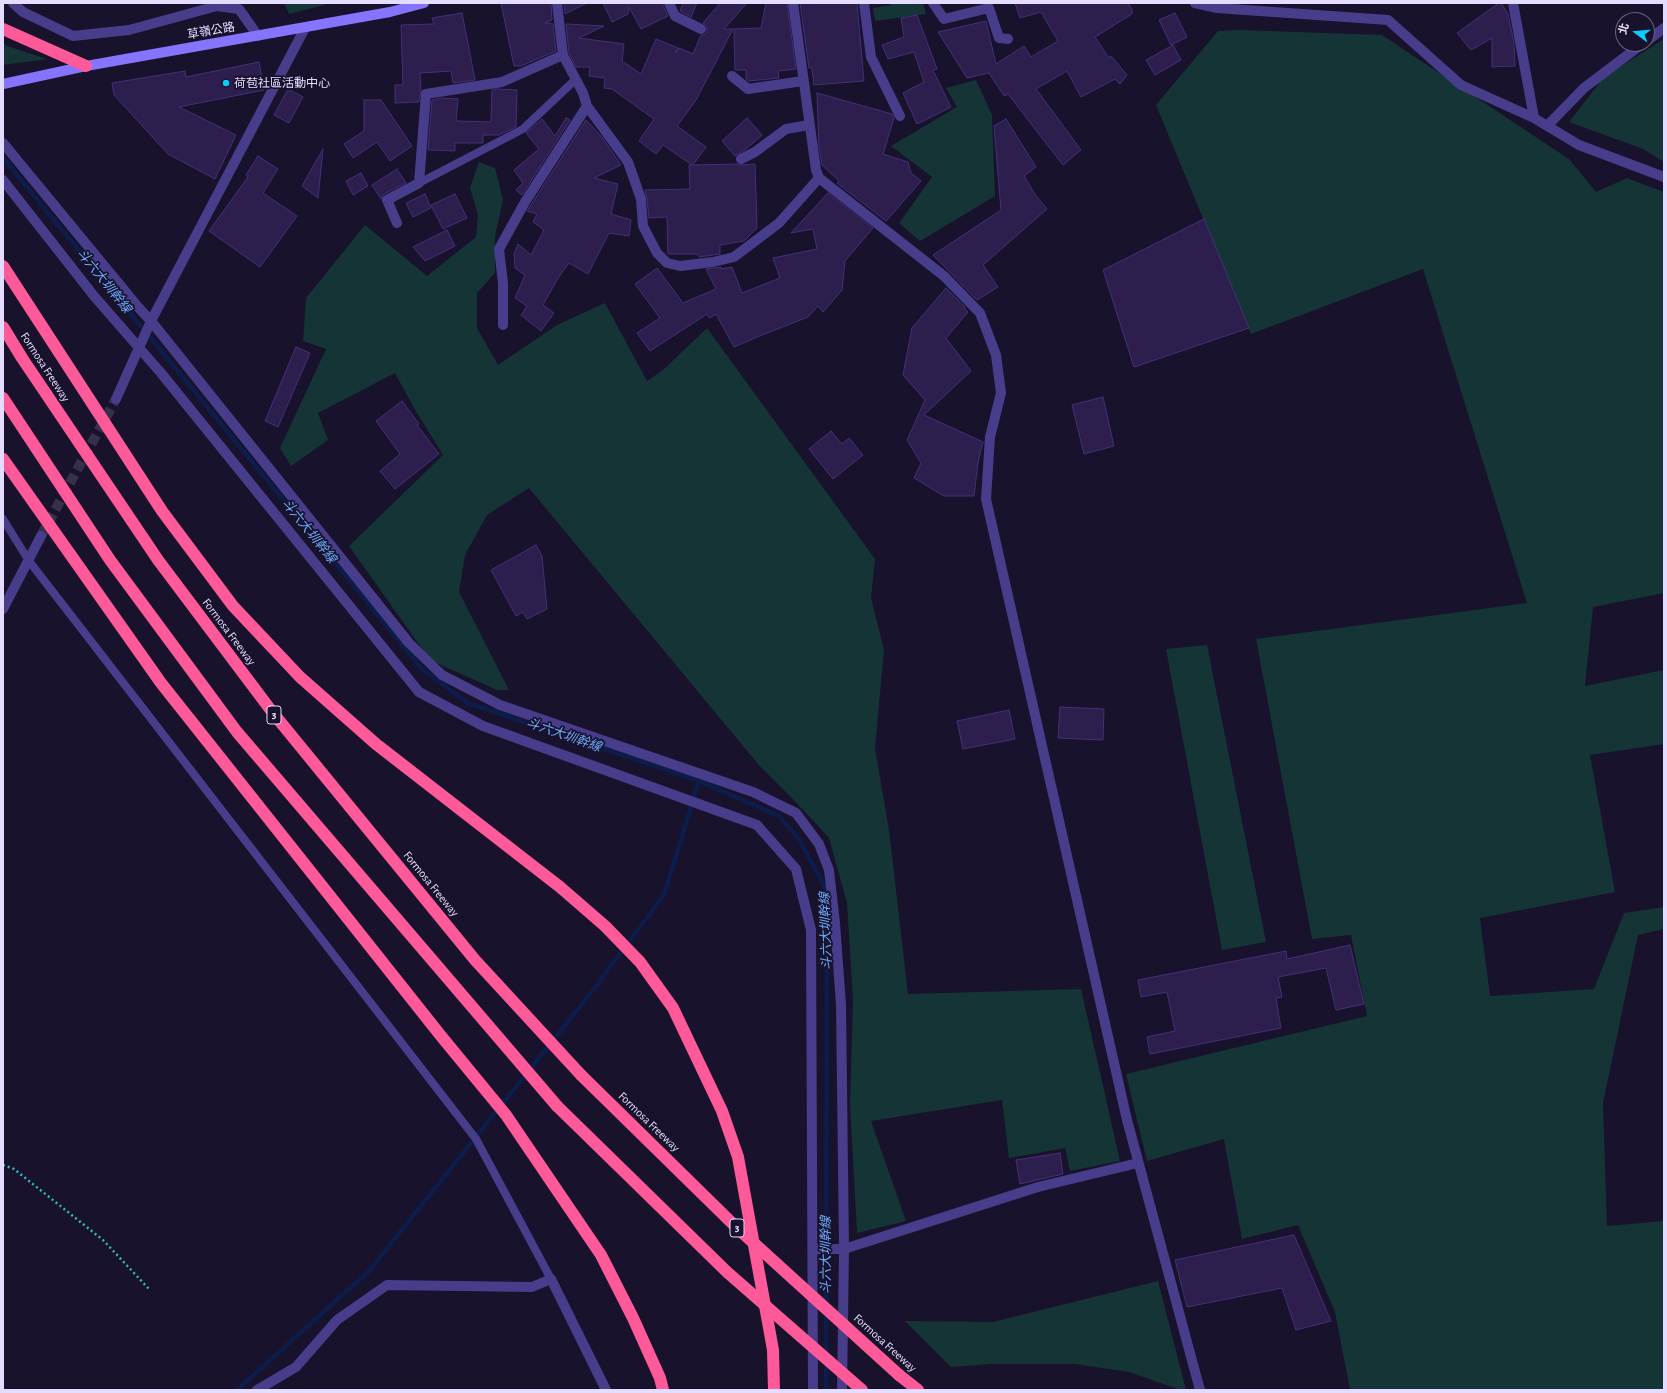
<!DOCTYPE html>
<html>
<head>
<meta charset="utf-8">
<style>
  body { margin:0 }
  #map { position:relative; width:1667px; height:1393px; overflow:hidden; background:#19122c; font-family:"Alegreya Sans","Noto Sans TC",sans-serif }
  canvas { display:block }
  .frame { position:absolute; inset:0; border:4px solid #e4ddff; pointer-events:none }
  .north { position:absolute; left:1615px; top:12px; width:40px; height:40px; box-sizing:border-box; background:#19122c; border:1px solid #6a6380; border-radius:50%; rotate:286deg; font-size:11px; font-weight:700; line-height:16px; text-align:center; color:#e4ddff }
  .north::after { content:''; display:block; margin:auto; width:14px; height:18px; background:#0acdfd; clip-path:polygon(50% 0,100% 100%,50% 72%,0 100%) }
</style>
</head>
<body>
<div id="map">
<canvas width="1667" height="1393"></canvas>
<div class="frame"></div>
<div class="north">北</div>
</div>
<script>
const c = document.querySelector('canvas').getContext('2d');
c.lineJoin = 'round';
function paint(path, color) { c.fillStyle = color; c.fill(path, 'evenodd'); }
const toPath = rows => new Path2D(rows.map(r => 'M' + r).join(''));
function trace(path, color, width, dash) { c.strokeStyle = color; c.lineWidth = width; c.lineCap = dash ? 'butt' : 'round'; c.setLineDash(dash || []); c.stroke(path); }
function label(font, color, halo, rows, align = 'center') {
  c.font = font + ' "Alegreya Sans","Noto Sans TC",sans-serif'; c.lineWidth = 3.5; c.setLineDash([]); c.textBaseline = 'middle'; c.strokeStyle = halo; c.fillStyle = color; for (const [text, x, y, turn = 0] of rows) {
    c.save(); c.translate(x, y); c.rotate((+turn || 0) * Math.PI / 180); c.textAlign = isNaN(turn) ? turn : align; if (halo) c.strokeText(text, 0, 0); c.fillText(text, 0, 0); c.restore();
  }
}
const green = toPath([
  [284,3,324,3,324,5,289,14],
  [891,3,923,3,926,14,875,21,873,8,891,5],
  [1240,30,1382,35,1569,159,1596,192,1627,178,1664,192,1664,593,1593,607,1585,686,1664,670,1664,744,1590,755,1615,892,1480,918,1490,996,1594,989,1624,913,1664,907,1664,929,1638,935,1603,1103,1607,1226,1664,1221,1664,1390,1350,1390,1335,1312,1298,1225,1242,1239,1224,1139,1147,1161,1126,1074,1367,1016,1351,935,1312,939,1256,639,1527,603,1423,269,1251,334,1156,105,1218,31],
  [1664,39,1664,162,1643,149,1569,122,1604,77],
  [3,43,7,46,47,59,3,65],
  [976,80,992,115,995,196,920,241,899,223,932,177,891,146,957,107,946,88],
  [479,162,495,168,503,200,495,236,495,273,477,293,477,328,498,365,557,325,605,303,647,381,663,370,707,328,875,559,871,598,884,650,875,748,889,830,908,994,1081,989,1120,1161,1070,1171,1065,1148,1009,1158,1002,1100,871,1121,906,1221,857,1233,850,1104,853,1001,847,903,829,838,791,797,758,764,529,488,487,515,465,555,459,592,509,690,497,690,430,660,349,546,443,455,414,408,395,373,318,413,328,440,291,466,280,448,326,349,303,341,306,298,365,225,427,276,476,237,478,215,470,188],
  [1207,645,1266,942,1222,950,1166,649],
  [1158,1281,1186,1390,1181,1390,1129,1372,1075,1364,992,1364,951,1367,905,1321,993,1322]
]);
const stream = toPath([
  [3,158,422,669,468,703,699,781,779,816,799,839,827,891,826,1390],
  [237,1390,369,1271,590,994,664,895,699,781]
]);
const building = toPath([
  [501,3,551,3,552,20,545,23,553,24,556,51,521,66,514,66,501,3],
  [564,3,587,3,565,14,564,3],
  [603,3,662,3,668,16,641,29,629,7,628,14,612,22,603,3],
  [683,3,697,3,691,17,680,11,683,3],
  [720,3,747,3,724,29,733,29,696,100,677,126,706,147,693,165,737,164,741,165,755,164,757,228,744,241,720,245,720,254,699,257,697,254,668,254,667,217,649,218,647,199,645,190,690,189,689,165,692,165,663,145,656,154,639,141,654,119,612,89,604,88,605,78,589,76,590,67,576,67,569,53,566,24,604,26,579,38,624,44,622,61,641,74,656,39,678,48,675,53,679,48,693,54,701,35,704,35,707,32,707,26,703,23,720,3],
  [766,3,787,3,796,69,778,71,779,78,749,81,746,79,746,70,735,70,734,29,761,28,766,3],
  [800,3,857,3,864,81,814,85,812,68,809,68,800,3],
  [1015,3,1128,3,1132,9,1132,14,1095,37,1109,58,1111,56,1127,75,1120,84,1115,79,1081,97,1067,71,1036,89,1081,150,1063,165,1008,94,1004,96,989,73,967,78,938,32,986,21,996,64,1024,46,1031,57,1058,41,1041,12,1020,18,1015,3],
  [1499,3,1501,3,1508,14,1514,43,1515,66,1492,67,1492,38,1471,50,1457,33,1499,3],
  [462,13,475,80,453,83,451,71,420,73,421,90,419,102,395,103,395,85,403,85,401,25,434,24,432,18,462,13],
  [1175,13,1187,37,1171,45,1159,20,1175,13],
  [917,15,937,69,933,70,951,107,917,124,903,93,924,82,914,52,888,59,882,45,904,37,901,18,917,15],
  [1173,45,1181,60,1155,75,1146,60,1173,45],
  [259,62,264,90,179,107,236,135,215,179,168,154,114,95,112,83,185,71,186,77,259,62],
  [496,89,517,90,516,127,499,135,483,135,483,143,455,143,455,151,428,150,432,100,441,98,458,99,456,121,491,122,492,90,496,89],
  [287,91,292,91,303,97,289,123,274,115,287,91],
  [817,93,892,114,894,118,883,154,908,162,911,173,921,181,886,221,837,183,839,181,822,165,819,146,817,93],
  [364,100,381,100,412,146,390,161,377,142,353,158,344,144,364,131,364,100],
  [566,118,570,120,522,195,516,190,523,183,514,170,539,149,526,133,542,119,555,136,566,118],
  [747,118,762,135,746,149,735,156,722,141,747,118],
  [1006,119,1036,167,1024,176,1036,196,1047,209,983,265,998,287,977,300,933,255,1001,210,994,126,1006,119],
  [586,120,602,137,621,165,594,178,618,184,611,214,631,220,629,236,609,233,588,274,569,263,558,278,543,305,554,313,541,331,521,315,527,306,515,298,525,275,515,268,514,254,518,244,531,255,544,230,533,222,537,214,527,211,586,120],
  [323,149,318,198,302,186,323,149],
  [258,156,278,169,263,193,297,216,260,267,209,231,248,177,246,175,258,156],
  [397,169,406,183,384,194,381,199,372,185,397,169],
  [361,173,368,186,353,195,346,181,361,173],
  [828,193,873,228,845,261,842,290,823,312,818,306,808,317,757,337,734,347,716,314,709,318,707,314,650,351,637,333,660,318,635,284,657,268,683,303,716,289,706,269,721,267,721,269,732,267,742,293,780,278,773,258,817,249,813,229,791,233,828,193],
  [425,194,431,208,413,217,406,203,425,194],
  [455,194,467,218,443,229,431,205,455,194],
  [1204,219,1249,328,1134,367,1103,270,1204,219],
  [447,230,455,246,425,261,413,247,447,230],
  [946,288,965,307,964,308,968,312,946,338,971,371,924,415,983,442,978,462,974,496,944,496,914,478,921,463,907,440,925,400,903,375,912,328,946,288],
  [296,347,310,353,278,427,265,421,296,347],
  [1103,397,1114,446,1084,454,1072,405,1103,397],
  [402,401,419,424,417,425,439,454,395,489,380,471,400,454,376,421,402,401],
  [831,431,842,444,849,438,863,455,833,479,809,449,831,431],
  [536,545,542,556,547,609,527,619,523,612,516,616,491,570,536,545],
  [1060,707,1104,709,1103,740,1058,738,1060,707],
  [1009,710,1015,739,963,749,957,721,1009,710],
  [1350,945,1364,1004,1336,1010,1326,968,1278,977,1282,997,1276,998,1281,1028,1150,1054,1147,1037,1175,1031,1167,992,1141,997,1138,980,1286,951,1287,959,1350,945],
  [1060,1153,1063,1174,1020,1184,1016,1160,1060,1153],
  [1294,1235,1331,1321,1296,1330,1282,1288,1187,1307,1175,1260,1294,1235]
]);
const tertiaryTunnel = toPath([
  [41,536,116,399]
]);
const path = toPath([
  [3,1165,14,1169,103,1240,149,1289]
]);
const service = toPath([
  [419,183,523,129,575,80],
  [3,519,29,561,476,1139,551,1279]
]);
const minor = toPath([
  [13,3,23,12,73,36,129,30,217,6,239,9,258,36],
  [557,3,563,55,583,93,587,106,628,162,641,199,643,226,657,253,667,263,680,266,713,262,734,257,779,223,819,178],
  [669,3,675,16,701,29],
  [864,3,871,57,900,116],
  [933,3,944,19,989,8,999,38,1008,39],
  [1195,3,1217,8,1388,20,1461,85,1534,118,1579,145,1664,177],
  [1513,3,1534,118],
  [1647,41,1664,28],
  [732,76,748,89,803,81],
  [1547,126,1584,88,1642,44],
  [3,143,138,307,151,321,409,643,442,675,500,705,753,792,796,813,819,844,829,870,835,923,841,1005,844,1249,842,1390],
  [741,159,755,152,786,129,809,125],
  [3,180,94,296,161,373,419,692,483,726,757,825,796,869,811,930,813,1390],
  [397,223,387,200,419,183,426,94,502,82,563,55],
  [503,325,503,283,499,249,525,202,587,106],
  [813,1249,844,1249,1038,1187,1138,1163],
  [257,1390,296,1367,337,1320,387,1285,532,1287,551,1279,606,1390]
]);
const tertiary = toPath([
  [793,3,816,170,819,178,944,276,980,313,996,355,1001,393,990,437,986,499,1127,1120,1200,1390],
  [116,399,151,321,305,28],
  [3,609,41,536]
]);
const secondary = toPath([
  [3,84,86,66,390,12,424,3]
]);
const motorway = toPath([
  [3,29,86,66],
  [3,266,162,511,233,606,300,677,376,744,560,887,605,926,640,962,673,1008,722,1111,738,1157,773,1350,774,1390],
  [3,327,22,358,158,560,273,713,475,960,581,1075],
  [3,398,110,560,237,732,557,1106],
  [3,459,161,683,441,1036,506,1115,601,1255,633,1318,660,1378,663,1390],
  [899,1375,918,1390]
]);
const motorwayBridge = toPath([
  [581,1075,735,1226,899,1375],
  [557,1106,727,1272,862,1390]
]);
const markers = [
  [226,83,4,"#0acdfd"]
];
const shields = [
  [274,715,14],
  [737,1228,14]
];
const shieldNames = [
  ["3",274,715],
  ["3",737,1228]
];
const streetNames = [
  ["草嶺公路",211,31,-10],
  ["Formosa Freeway",45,367,57],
  ["Formosa Freeway",229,632,53],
  ["Formosa Freeway",431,884,51],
  ["Formosa Freeway",649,1122,44],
  ["Formosa Freeway",885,1343,42]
];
const poiNames = [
  ["荷苞社區活動中心",234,83]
];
const waterNames = [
  ["斗六大圳幹線",104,281,51],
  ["斗六大圳幹線",309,531,51],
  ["斗六大圳幹線",564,735,19],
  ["斗六大圳幹線",826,931,-92],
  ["斗六大圳幹線",826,1255,-90]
];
paint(green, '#153436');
trace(stream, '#0c1d4b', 4.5);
paint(building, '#2c1e4d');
trace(building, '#453079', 1);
trace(tertiaryTunnel, '#37304c', 10, [10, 5]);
trace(path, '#32b9be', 2.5, [2, 3]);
trace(service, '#483d8a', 8);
trace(minor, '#483d8a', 10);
trace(tertiary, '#483d8a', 10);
trace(secondary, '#8575fe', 10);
trace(motorway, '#fe5998', 12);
trace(motorwayBridge, '#fe5998', 12);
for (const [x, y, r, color] of markers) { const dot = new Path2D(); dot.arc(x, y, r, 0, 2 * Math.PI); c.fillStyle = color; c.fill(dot); trace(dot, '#19122c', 1.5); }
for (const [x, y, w] of shields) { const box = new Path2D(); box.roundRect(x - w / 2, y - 9, w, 18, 3); c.fillStyle = '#19122c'; c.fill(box); trace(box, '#e4ddff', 1); }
label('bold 11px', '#e4ddff', null, shieldNames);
label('12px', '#e4ddff', '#19122c', streetNames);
label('12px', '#e4ddff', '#19122c', poiNames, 'left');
label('italic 13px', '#6cacfe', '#19122c', waterNames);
</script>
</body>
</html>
